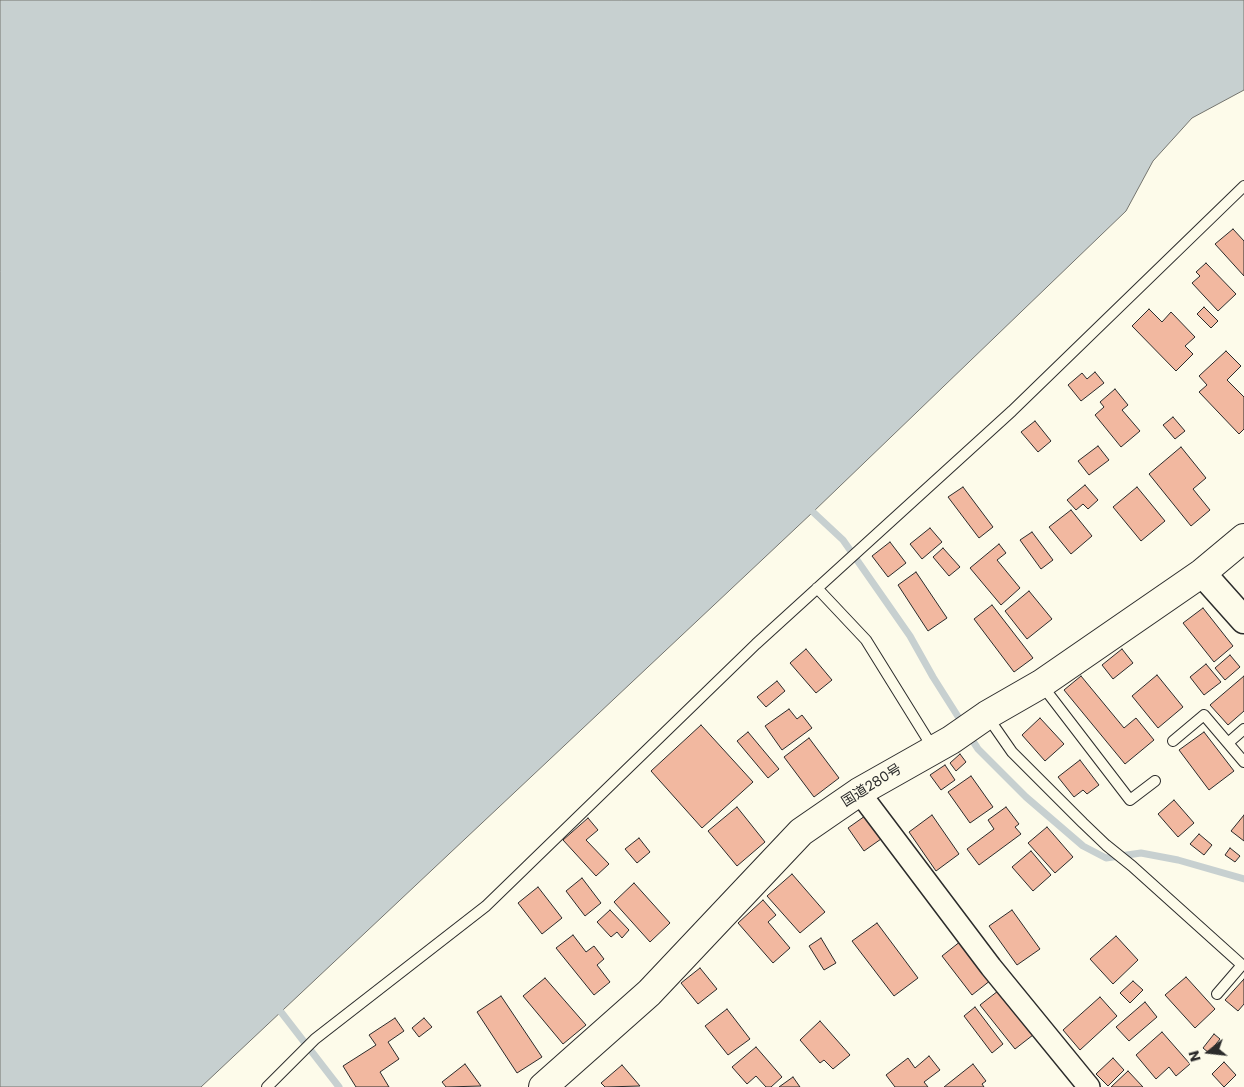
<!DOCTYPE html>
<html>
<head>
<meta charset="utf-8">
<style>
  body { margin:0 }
  #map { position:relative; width:1244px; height:1087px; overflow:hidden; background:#fdfbea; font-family:Poppins,sans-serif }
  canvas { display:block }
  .north { position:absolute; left:1184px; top:1027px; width:50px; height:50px; -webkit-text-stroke:4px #fdfbea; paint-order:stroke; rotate:254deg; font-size:14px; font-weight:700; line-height:20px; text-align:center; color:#2b2b2b }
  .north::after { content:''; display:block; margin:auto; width:18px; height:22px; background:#2b2b2b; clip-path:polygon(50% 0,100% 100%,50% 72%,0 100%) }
</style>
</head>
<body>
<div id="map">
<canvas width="1244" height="1087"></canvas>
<div class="north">N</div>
</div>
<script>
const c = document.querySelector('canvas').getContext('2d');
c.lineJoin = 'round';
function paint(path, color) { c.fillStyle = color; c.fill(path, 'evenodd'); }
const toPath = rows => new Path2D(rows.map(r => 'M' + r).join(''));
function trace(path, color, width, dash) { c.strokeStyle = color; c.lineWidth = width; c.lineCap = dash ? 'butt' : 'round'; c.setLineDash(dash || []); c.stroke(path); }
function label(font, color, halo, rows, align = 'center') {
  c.font = font + ' Poppins,"Noto Sans JP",sans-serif'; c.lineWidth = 4; c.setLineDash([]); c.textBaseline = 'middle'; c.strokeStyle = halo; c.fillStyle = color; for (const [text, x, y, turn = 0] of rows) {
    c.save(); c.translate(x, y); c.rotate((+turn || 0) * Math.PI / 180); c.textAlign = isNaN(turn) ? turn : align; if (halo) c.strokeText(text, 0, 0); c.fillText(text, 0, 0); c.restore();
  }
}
const water = toPath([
  [0,0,1244,0,1244,90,1192,118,1153,161,1126,211,813,512,201,1087,0,1087,0,0]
]);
const stream = toPath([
  [813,512,843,540,910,636,933,677,964,726],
  [969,735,978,749,1026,797,1083,846,1106,858,1141,853,1178,860,1244,879],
  [281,1012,339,1087]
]);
const building = toPath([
  [1233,229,1244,241,1244,276,1215,244,1233,229],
  [1206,263,1236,294,1218,311,1192,283,1200,276,1196,272,1206,263],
  [1204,307,1218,321,1211,328,1197,314,1204,307],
  [1149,309,1162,322,1171,312,1195,337,1185,346,1193,354,1176,371,1132,326,1149,309],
  [1226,351,1241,366,1227,380,1244,397,1244,429,1239,434,1199,392,1207,385,1199,376,1226,351],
  [1095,372,1104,383,1081,401,1068,385,1082,373,1087,379,1095,372],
  [1115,389,1128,405,1122,410,1140,431,1121,447,1095,415,1104,407,1100,402,1115,389],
  [1173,417,1185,431,1175,439,1163,425,1173,417],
  [1035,421,1051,441,1038,452,1021,432,1035,421],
  [1098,446,1109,460,1089,475,1078,461,1098,446],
  [1181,447,1206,478,1193,489,1210,510,1191,526,1149,474,1181,447],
  [1085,485,1098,500,1088,509,1083,504,1076,510,1067,500,1085,485],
  [963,487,993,527,979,538,948,497,963,487],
  [1137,487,1165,521,1141,541,1113,507,1137,487],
  [1071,510,1092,536,1071,554,1049,527,1071,510],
  [930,528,942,542,922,559,910,544,930,528],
  [1032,532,1053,560,1041,569,1020,540,1032,532],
  [890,542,906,563,888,577,872,556,890,542],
  [999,544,1006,553,997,560,1020,588,1001,605,970,568,999,544],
  [943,548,960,567,949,576,933,557,943,548],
  [916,572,947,618,928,631,898,585,916,572],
  [1029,591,1052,619,1027,639,1005,611,1029,591],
  [992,605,1033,658,1014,672,974,619,992,605],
  [1203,608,1233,646,1214,662,1183,623,1203,608],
  [806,649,832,680,816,693,790,663,806,649],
  [1122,649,1133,663,1113,679,1102,665,1122,649],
  [1230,655,1240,667,1225,680,1215,668,1230,655],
  [1206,664,1221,682,1204,695,1190,677,1206,664],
  [1157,675,1183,707,1158,728,1132,696,1157,675],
  [1081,676,1124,728,1136,718,1154,740,1125,764,1064,690,1081,676],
  [1244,676,1244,711,1228,725,1210,705,1244,676],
  [777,681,785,691,766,707,757,697,777,681],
  [789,709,797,719,802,715,812,728,782,750,765,726,789,709],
  [1040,718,1064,744,1045,761,1022,735,1040,718],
  [701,725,753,782,702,828,651,771,701,725],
  [748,732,779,769,768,778,737,741,748,732],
  [1204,732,1234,771,1209,790,1179,750,1204,732],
  [809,738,839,778,814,797,784,757,809,738],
  [960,754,966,762,956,771,950,763,960,754],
  [1080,760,1099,785,1087,794,1083,790,1074,797,1058,777,1080,760],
  [945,765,955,780,941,790,930,775,945,765],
  [971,776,993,807,970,823,948,792,971,776],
  [1174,800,1194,823,1178,837,1158,814,1174,800],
  [737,807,765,842,737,866,708,831,737,807],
  [1006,807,1019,824,1015,827,1021,834,979,865,967,849,994,829,988,820,1006,807],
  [932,815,959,854,936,871,909,832,932,815],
  [1244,815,1244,841,1231,831,1244,815],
  [865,816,881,839,864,851,848,828,865,816],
  [588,818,598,830,586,840,609,864,596,876,563,840,588,818],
  [1047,827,1073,857,1055,873,1028,843,1047,827],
  [1199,834,1212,845,1204,855,1190,844,1199,834],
  [639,838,650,852,637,863,625,849,639,838],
  [1230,848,1240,856,1235,862,1225,855,1230,848],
  [1031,851,1051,875,1033,891,1012,867,1031,851],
  [792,874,825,912,800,933,767,896,792,874],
  [582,878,601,903,585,916,566,891,582,878],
  [634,883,670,923,650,942,614,902,634,883],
  [538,887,562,918,542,934,518,903,538,887],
  [763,900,776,915,768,922,790,948,773,963,738,923,763,900],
  [610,910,629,930,622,938,617,932,611,937,597,922,610,910],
  [1012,910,1040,949,1017,965,989,926,1012,910],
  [877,923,918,978,894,996,852,941,877,923],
  [573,935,586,952,594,946,604,959,597,965,610,982,594,995,556,948,573,935],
  [1116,936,1138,960,1113,984,1090,959,1116,936],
  [821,938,836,963,824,970,809,946,821,938],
  [961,941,991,980,972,995,942,956,961,941],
  [700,968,717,989,698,1004,681,983,700,968],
  [1186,977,1215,1009,1195,1028,1165,995,1186,977],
  [545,978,586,1025,563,1044,523,996,545,978],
  [1244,979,1244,1004,1238,1011,1225,1000,1244,979],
  [1133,981,1143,990,1130,1003,1120,993,1133,981],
  [998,991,1033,1035,1015,1049,980,1005,998,991],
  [501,996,542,1057,517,1073,477,1012,501,996],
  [1100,997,1117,1016,1080,1050,1063,1030,1100,997],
  [1145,1002,1157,1017,1129,1041,1116,1027,1145,1002],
  [975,1007,1003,1044,992,1053,964,1016,975,1007],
  [727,1009,750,1039,728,1055,705,1026,727,1009],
  [395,1018,404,1031,388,1042,399,1059,380,1072,389,1087,356,1087,343,1066,376,1045,369,1035,395,1018],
  [424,1018,432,1027,419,1037,412,1028,424,1018],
  [820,1021,850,1055,833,1069,824,1060,820,1063,800,1040,820,1021],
  [1162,1032,1190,1064,1176,1076,1169,1067,1156,1079,1136,1055,1162,1032],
  [1214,1034,1220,1039,1209,1053,1203,1048,1214,1034],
  [756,1047,782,1077,771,1087,766,1087,756,1076,747,1084,732,1067,756,1047],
  [929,1056,940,1070,924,1082,928,1087,895,1087,886,1075,908,1058,915,1068,929,1056],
  [1113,1058,1124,1070,1108,1086,1096,1074,1113,1058],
  [1224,1062,1236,1075,1224,1087,1212,1074,1224,1062],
  [465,1064,481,1086,446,1087,442,1082,465,1064],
  [973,1064,986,1081,982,1084,984,1087,944,1087,973,1064],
  [622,1065,640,1086,605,1087,601,1083,622,1065],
  [1128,1071,1143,1087,1111,1087,1128,1071],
  [793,1077,800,1087,779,1087,793,1077]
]);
const service = toPath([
  [817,588,866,640,933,748],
  [1041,684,1130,800,1155,781],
  [987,716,1012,752,1083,823,1106,845,1132,866,1242,965,1217,994],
  [1173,741,1204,715,1244,762],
  [1228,743,1244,729],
  [267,1087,315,1039,486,906,756,644,1012,411,1244,186]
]);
const minor = toPath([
  [859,792,991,967,1089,1087]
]);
const tertiary = toPath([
  [1202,573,1244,620]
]);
const trunk = toPath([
  [543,1087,649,993,801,832,859,792,951,740,987,715,1041,684,1202,573,1244,538]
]);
const streetNames = [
  ["国道280号",872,786,-32]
];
paint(water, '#c7d0d0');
trace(water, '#74746e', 1);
trace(stream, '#c7d0d0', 7);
paint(building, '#f2b8a0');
trace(building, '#2b2b2b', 1);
trace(service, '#2b2b2b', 12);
trace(minor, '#2b2b2b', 24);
trace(tertiary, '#2b2b2b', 29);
trace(trunk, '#2b2b2b', 30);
trace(service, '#fdfbea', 10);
trace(minor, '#fdfbea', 21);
trace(tertiary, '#fdfbea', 26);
trace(trunk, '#fdfbea', 28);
label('14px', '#2b2b2b', '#fdfbea', streetNames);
</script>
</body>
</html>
